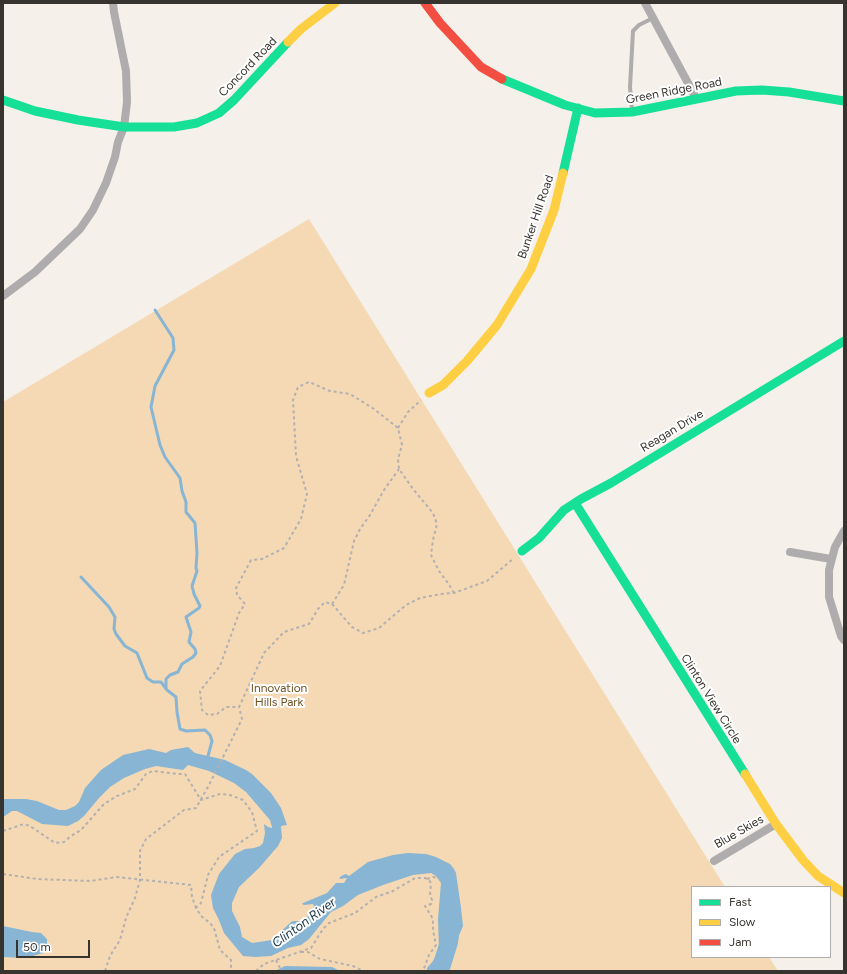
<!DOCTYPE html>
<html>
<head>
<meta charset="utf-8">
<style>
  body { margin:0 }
  #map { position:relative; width:847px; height:974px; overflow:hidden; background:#f5f0e9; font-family:Figtree,sans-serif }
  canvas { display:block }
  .frame { position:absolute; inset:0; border:4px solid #37342f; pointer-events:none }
  .legend { position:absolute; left:691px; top:886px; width:140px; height:72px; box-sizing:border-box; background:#fff; border:1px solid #afaeac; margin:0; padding:5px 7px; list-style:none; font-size:12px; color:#37342f }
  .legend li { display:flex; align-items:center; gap:8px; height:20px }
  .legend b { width:20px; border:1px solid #afaeac }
  .scale { position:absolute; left:16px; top:940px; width:74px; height:18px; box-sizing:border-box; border:2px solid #37342f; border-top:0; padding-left:5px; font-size:12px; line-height:14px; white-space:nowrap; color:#37342f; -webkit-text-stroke:3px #fff; paint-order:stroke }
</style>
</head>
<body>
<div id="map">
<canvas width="847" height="974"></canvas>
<div class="frame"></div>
<ul class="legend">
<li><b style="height:5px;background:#16e098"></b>Fast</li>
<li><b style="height:5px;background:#ffcf43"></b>Slow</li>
<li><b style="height:5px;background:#f24e42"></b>Jam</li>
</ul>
<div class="scale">50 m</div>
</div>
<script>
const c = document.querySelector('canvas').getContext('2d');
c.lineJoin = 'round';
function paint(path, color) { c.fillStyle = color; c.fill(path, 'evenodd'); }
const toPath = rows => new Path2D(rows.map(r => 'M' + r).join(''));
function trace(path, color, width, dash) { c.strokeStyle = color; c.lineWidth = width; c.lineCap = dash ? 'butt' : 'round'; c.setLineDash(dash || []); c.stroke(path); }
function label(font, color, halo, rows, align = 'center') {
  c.font = font + ' Figtree,sans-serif'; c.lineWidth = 4; c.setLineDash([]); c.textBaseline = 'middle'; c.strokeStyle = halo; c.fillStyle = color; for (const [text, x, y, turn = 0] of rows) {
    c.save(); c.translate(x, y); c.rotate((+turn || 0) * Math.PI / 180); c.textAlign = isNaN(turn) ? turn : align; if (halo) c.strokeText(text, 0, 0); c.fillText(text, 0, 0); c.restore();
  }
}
const green = toPath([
  [309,219,725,887,692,887,692,957,769,957,778,971,3,971,3,402]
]);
const water = toPath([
  [188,747,195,753,225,760,246,770,252,774,271,793,281,808,287,825,281,826,282,838,278,846,259,868,239,887,232,903,232,911,240,927,242,937,252,943,272,940,291,922,293,921,302,921,310,915,313,911,314,906,313,904,304,905,302,904,303,903,327,893,336,883,344,883,347,878,339,879,341,876,346,874,349,876,368,862,393,855,408,853,426,854,436,857,450,864,454,869,456,873,461,908,463,926,454,947,443,954,440,962,441,971,427,971,427,968,433,961,439,949,438,919,441,883,436,876,431,873,413,875,383,885,358,895,343,906,331,912,309,939,301,945,288,948,271,956,255,957,243,956,224,933,219,920,213,908,211,895,219,874,235,854,245,849,254,848,260,846,263,843,265,833,264,824,268,827,272,828,272,827,270,820,246,792,234,783,209,771,188,765,183,770,156,766,145,769,124,778,110,787,99,798,84,816,78,821,68,826,42,824,17,811,12,811,3,817,3,799,26,799,37,801,59,810,66,810,75,806,79,802,85,788,101,770,123,755,149,749,166,753,171,750],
  [3,926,32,932,41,933,47,939,47,945,43,953,26,958,3,957],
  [285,966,332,967,340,971,275,971]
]);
const stream = toPath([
  [155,310,173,338,174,350,155,386,151,407,160,445,165,457,180,478,182,491,186,502,186,512,195,523,197,553,196,568,197,571,192,586,194,594,200,606,199,608,186,617,191,632,189,642,195,649,196,653,193,657,182,664,178,672,170,675,166,679,166,688],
  [81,577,109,607,115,617,114,629,116,634,125,646,137,653,147,678,153,682,161,682,167,690,176,697,177,712,180,729,186,731,205,730,210,735,212,741,208,756]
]);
const river = toPath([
  [440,971,449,942,451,927]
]);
const path = toPath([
  [398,428,408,412,421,400],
  [454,593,448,583,439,571,431,555,433,540,437,524,433,513,413,489,399,469,398,459,402,445,398,428,374,409,350,394,330,391,309,382,298,387,293,400,296,456,307,494,301,519,284,548,262,559,251,560,236,588,237,595,245,604,239,613,220,666,200,691,202,710,208,715,217,714,226,707,239,707,264,653,284,632,309,624,318,609,325,602,332,604,352,627,363,633,379,628,406,605,420,598,441,594,454,593,487,581,514,558],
  [332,604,344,585,354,541,360,529,370,515,384,490,399,469],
  [3,831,24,824,30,826,55,843,64,842,71,836,81,830,104,804,117,796,135,789,146,774,153,771,178,774,185,774,201,800,220,794,230,795,243,800,252,812,257,831,219,857,208,875,201,903,196,908,201,916,210,923,214,928,220,950,231,960,231,971],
  [3,874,37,879,90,881,117,877,191,885,192,897,196,908],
  [427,879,433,877,439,878],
  [301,952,308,952,320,959,353,966,363,971],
  [276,960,280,968],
  [105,971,110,956,120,940,126,918,135,898,140,880,140,851,146,839,184,810,196,808,209,785,242,719,239,707],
  [256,971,264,964,311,948,323,929,329,923,355,913,376,897,393,891,415,878,425,878,429,880,431,883,430,895,432,900,431,904,425,906,433,919,433,930,436,945,429,955,423,971]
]);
const lane = toPath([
  [632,110,630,87,633,31,639,25,653,18]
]);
const street = toPath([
  [645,3,696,98],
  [3,296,35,272,80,229,93,210,106,183,115,157,118,142,124,127,127,102,126,71,114,12,113,3],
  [844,531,835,547,829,570,829,597,841,636,844,640],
  [790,552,831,559],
  [714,861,776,824]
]);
const fast = toPath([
  [502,79,565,105,595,113,632,112,736,91,762,90,789,92,844,101],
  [3,100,35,111,78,120,124,127,174,127,197,123,219,113,234,100,288,42],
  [563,173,578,108],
  [575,503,745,774],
  [522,551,539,538,564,510,581,499,611,483,844,341]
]);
const slow = toPath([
  [288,42,301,29,335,3],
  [429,393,443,385,467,361,497,325,531,269,554,210,563,173],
  [745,774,776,824,803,860,818,876,844,893]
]);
const jam = toPath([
  [425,3,440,23,481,67,502,79]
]);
const streetNames = [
  ["Concord Road",248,67,-46],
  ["Green Ridge Road",674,91,-11],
  ["Bunker Hill Road",536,217,-71],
  ["Reagan Drive",672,431,-31],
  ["Clinton View Circle",711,699,58],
  ["Blue Skies",739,832,-30]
];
const parkNames = [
  ["Innovation",279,688],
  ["Hills Park",279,702]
];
const waterNames = [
  ["Clinton River",304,923,-36]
];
paint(green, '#f4d9b4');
paint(water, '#87b5d3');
trace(stream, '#87b5d3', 3);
trace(river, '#87b5d3', 18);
trace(path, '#b3b0af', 2, [3, 3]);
trace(lane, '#aeacac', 4);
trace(street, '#aeacac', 8);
trace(fast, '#16e098', 9);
trace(slow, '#ffcf43', 9);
trace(jam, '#f24e42', 9);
label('12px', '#37342f', '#fff', streetNames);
label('12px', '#6f5121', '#fff', parkNames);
label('italic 13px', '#102f42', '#fff', waterNames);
</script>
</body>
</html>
